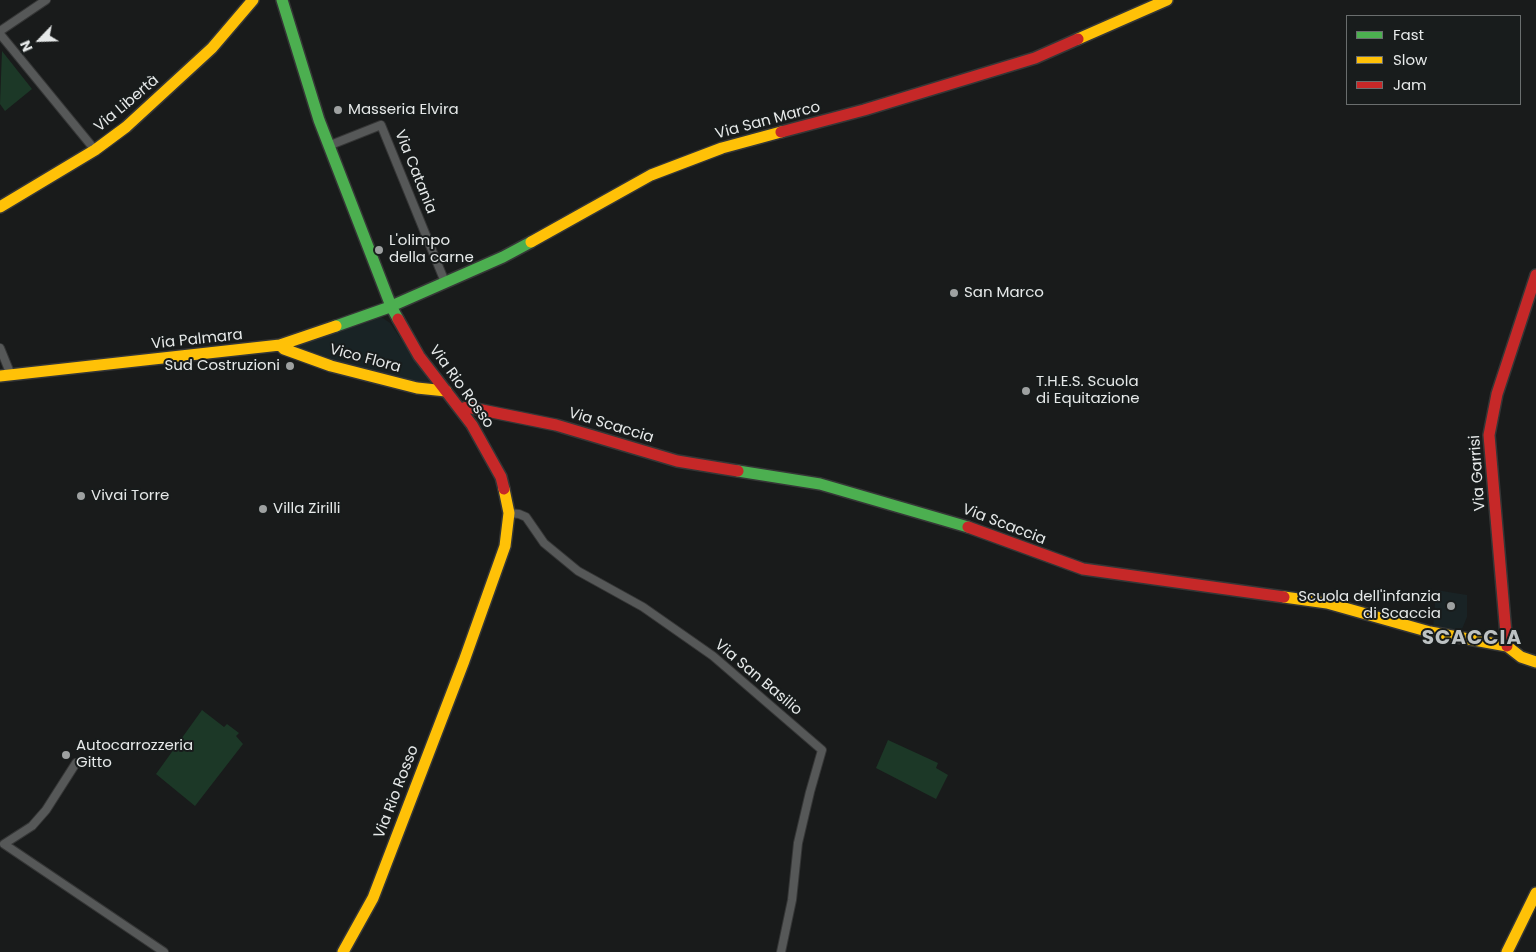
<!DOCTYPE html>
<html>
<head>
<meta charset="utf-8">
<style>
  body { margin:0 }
  #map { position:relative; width:1536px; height:952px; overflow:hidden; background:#191b1b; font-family:Poppins,sans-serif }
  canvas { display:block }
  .legend { position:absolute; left:1346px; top:15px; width:175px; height:90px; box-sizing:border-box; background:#181c1c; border:1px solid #6a6e6e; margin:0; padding:6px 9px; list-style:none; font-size:15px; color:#e6e9e9 }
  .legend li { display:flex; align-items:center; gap:10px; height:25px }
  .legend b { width:25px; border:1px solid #6a6e6e }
  .north { position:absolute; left:15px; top:15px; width:50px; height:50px; -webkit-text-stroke:4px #181c1c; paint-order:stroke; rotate:246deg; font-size:14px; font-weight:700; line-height:20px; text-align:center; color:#e6e9e9 }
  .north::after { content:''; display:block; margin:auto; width:18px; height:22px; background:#e6e9e9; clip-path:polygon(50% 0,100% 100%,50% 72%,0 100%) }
</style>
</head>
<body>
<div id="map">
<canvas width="1536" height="952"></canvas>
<ul class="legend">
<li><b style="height:6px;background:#4caf50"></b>Fast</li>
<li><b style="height:6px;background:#ffc107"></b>Slow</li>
<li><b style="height:6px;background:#c62828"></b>Jam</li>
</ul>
<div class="north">N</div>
</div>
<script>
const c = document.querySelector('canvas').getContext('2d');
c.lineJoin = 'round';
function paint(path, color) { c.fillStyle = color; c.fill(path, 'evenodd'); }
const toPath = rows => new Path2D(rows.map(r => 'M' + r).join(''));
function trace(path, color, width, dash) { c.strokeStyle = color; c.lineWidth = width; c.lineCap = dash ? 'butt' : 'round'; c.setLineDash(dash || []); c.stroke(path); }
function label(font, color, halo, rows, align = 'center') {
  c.font = font + ' Poppins,sans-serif'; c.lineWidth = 4; c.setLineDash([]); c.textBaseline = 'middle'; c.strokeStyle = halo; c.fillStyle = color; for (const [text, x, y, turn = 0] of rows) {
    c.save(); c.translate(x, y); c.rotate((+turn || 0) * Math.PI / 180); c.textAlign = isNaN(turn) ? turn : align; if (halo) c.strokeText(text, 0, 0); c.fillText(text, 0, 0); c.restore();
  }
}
const built = toPath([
  [380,316,390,323,433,386,425,383,419,386,288,348],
  [1436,590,1467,595,1467,617,1460,634,1455,630,1433,630]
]);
const green = toPath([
  [2,51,32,89,5,111,0,104],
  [202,710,224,727,227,724,239,733,236,736,243,744,195,806,156,774],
  [888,740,938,763,936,768,948,775,936,799,876,768]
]);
const street = toPath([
  [0,31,46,0],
  [0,34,95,150],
  [328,146,381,125,445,282],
  [0,348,11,375],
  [509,513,519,514,526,517,544,543,578,571,643,607,713,656,822,750,810,792,798,843,792,900,781,952],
  [76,763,46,810,32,826,4,844,164,952]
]);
const fast = toPath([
  [282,0,319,120,391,306,398,319],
  [336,326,387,308,503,257,531,242],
  [738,471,820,484,968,527]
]);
const slow = toPath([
  [1078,39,1167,0],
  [0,207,95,150,126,127,212,48,253,0],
  [531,242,651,175,722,148,781,132],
  [280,345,284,349,331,366,417,388,446,391],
  [0,376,280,345,336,326],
  [1284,597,1327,603,1430,632,1507,646,1521,657,1536,662],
  [343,952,373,898,464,661,505,546,509,513,504,489],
  [1507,952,1536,893]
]);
const jam = toPath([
  [781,132,864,110,1035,58,1078,39],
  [398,319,419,356,472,425,501,477,504,489],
  [461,409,467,407,556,425,677,461,738,471],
  [968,527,1083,569,1284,597],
  [1507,646,1489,435,1497,394,1536,275]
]);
const markers = [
  [338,110,5,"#9ea1a1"],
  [379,250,5,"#9ea1a1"],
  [954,293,5,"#9ea1a1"],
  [290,366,5,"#9ea1a1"],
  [1026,391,5,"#9ea1a1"],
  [81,496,5,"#9ea1a1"],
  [263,509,5,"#9ea1a1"],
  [1451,606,5,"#9ea1a1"],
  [66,755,5,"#9ea1a1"]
];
const streetNames = [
  ["Via Libertà",127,104,-40],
  ["Via San Marco",768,121,-15],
  ["Via Catania",415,172,68],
  ["Via Palmara",197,340,-6],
  ["Vico Flora",365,359,15],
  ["Via Rio Rosso",461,387,54],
  ["Via Scaccia",611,426,17],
  ["Via Garrisi",1478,473,-94],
  ["Via Scaccia",1004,525,21],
  ["Via San Basilio",758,678,40],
  ["Via Rio Rosso",397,792,-69]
];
const poiNames = [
  ["Masseria Elvira",348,110],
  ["L'olimpo",389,241],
  ["della carne",389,258],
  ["San Marco",964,293],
  ["Sud Costruzioni",280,366,"right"],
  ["T.H.E.S. Scuola",1036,382],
  ["di Equitazione",1036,399],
  ["Vivai Torre",91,496],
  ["Villa Zirilli",273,509],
  ["Scuola dell'infanzia",1441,597,"right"],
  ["di Scaccia",1441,614,"right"],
  ["Autocarrozzeria",76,746],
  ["Gitto",76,763]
];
const districtNames = [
  ["SCACCIA",1472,639]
];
paint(built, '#192325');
paint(green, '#1c3827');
trace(street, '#353636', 10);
trace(fast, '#353636', 14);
trace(slow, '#353636', 14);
trace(jam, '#353636', 14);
trace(street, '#565858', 8);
trace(fast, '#4caf50', 11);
trace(slow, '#ffc107', 11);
trace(jam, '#c62828', 11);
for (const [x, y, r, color] of markers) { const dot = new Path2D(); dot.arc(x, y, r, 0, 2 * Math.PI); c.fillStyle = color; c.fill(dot); trace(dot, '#181c1c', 2); }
label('15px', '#e6e9e9', '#181c1c', streetNames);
label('15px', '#e6e9e9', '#181c1c', poiNames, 'left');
c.letterSpacing = '1px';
label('bold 20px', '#bdc2c3', '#181c1c', districtNames);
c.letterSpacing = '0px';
</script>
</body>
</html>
